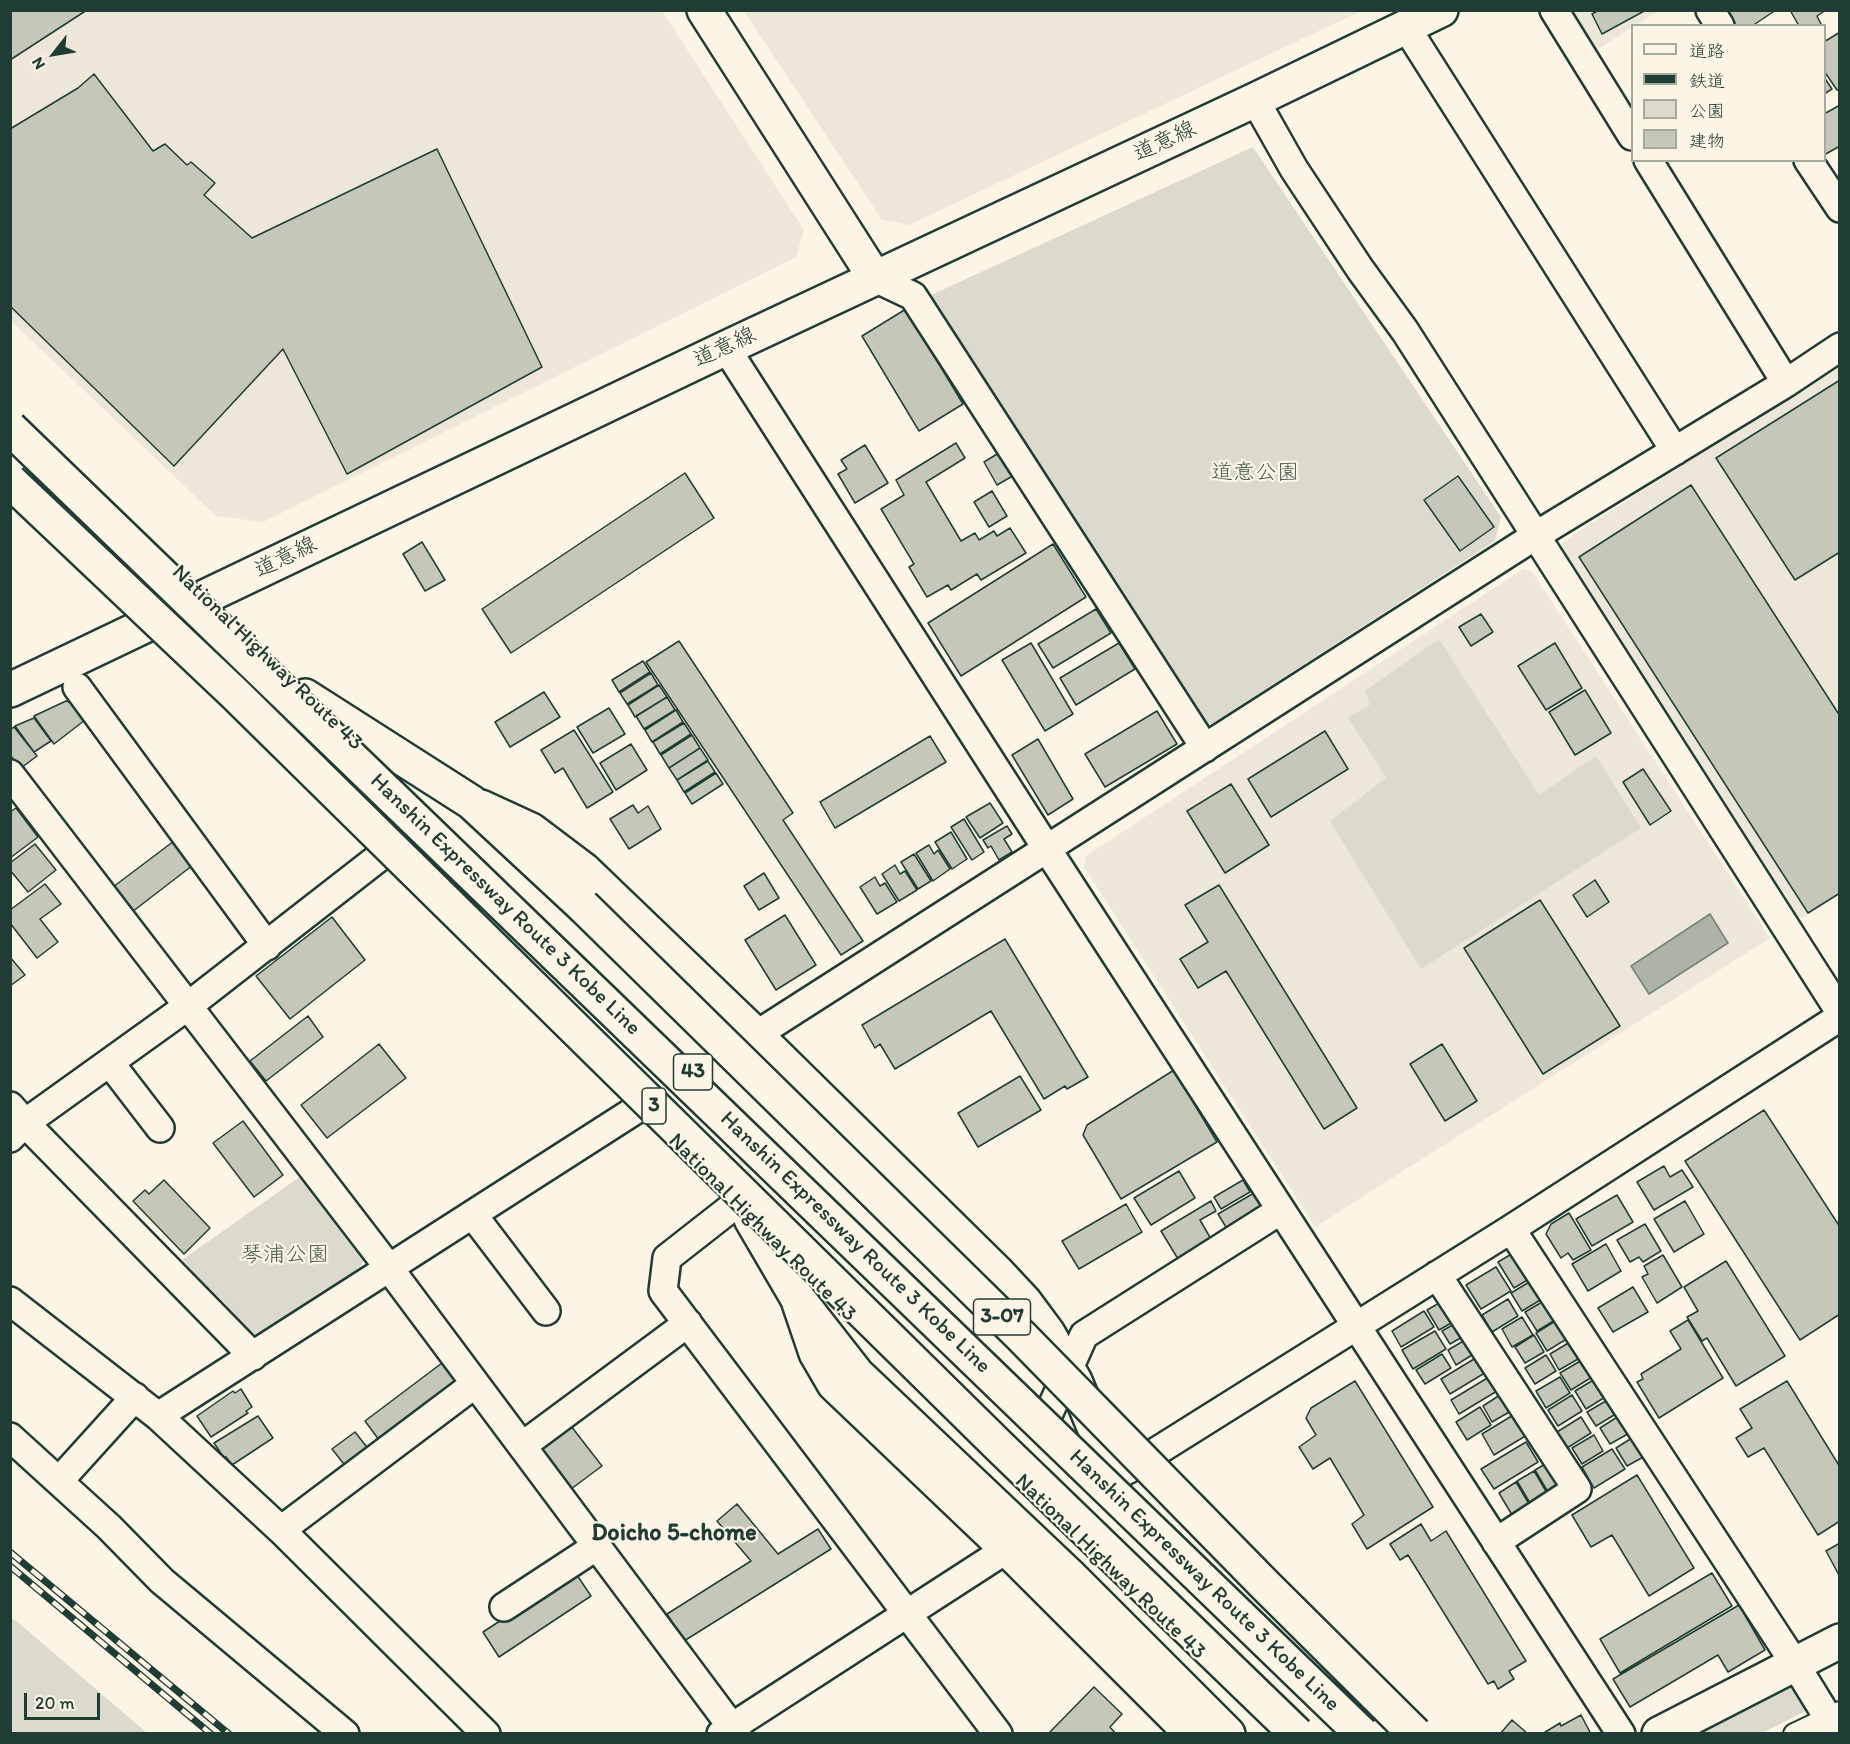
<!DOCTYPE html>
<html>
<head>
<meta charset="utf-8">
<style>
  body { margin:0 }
  #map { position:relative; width:1850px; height:1744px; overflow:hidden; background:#fcf5e5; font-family:Itim,"Klee One",sans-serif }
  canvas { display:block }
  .frame { position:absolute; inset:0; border:12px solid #1f3d34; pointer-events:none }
  .legend { position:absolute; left:1631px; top:24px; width:195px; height:138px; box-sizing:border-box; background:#fcf5e5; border:2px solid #a4ab9e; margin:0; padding:8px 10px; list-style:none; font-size:18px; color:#1f3d34 }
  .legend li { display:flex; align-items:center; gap:12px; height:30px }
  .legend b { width:30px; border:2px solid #a4ab9e }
  .north { position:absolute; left:24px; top:24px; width:60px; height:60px; -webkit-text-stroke:4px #fcf5e5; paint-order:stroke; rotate:239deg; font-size:16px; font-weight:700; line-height:24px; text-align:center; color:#1f3d34 }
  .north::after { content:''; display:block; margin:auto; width:21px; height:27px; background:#1f3d34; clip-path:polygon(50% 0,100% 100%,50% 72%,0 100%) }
  .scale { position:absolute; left:24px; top:1693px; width:76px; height:27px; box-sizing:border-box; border:3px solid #1f3d34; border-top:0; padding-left:8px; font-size:18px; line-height:21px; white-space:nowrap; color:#1f3d34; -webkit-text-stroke:4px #fcf5e5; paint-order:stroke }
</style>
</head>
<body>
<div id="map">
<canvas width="1850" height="1744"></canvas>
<div class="frame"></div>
<ul class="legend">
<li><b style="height:8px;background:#fcf5e5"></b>道路</li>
<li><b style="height:8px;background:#1f3d34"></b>鉄道</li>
<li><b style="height:16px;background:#dcdacc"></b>公園</li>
<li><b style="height:16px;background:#c5c7b9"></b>建物</li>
</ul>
<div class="north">N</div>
<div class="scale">20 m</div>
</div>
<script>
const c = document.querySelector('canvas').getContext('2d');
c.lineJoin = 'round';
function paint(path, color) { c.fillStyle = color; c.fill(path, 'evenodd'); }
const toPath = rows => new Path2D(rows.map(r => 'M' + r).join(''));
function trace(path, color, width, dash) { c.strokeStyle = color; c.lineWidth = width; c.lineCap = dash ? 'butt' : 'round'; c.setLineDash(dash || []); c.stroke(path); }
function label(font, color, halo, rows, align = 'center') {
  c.font = font + ' Itim,"Klee One",sans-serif'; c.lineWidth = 4.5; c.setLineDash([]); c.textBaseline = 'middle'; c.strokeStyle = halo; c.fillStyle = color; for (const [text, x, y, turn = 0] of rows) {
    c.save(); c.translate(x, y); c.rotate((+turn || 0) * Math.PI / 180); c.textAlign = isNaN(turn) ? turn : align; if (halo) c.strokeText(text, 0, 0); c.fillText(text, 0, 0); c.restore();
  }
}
const built = toPath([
  [10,11,662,11,804,230,796,257,263,522,216,516,11,321],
  [744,11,1361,11,909,225,882,220],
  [1562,11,1658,11,1589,55],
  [1839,364,1839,895,1796,922,1562,559,1563,542],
  [1523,569,1533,573,1770,938,1315,1227,1084,867,1086,856]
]);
const green = toPath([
  [1253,147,1501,517,1495,541,1205,728,929,296],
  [1439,639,1539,795,1596,756,1641,828,1421,969,1330,821,1386,778,1348,717,1370,705,1365,691],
  [301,1176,364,1257,360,1272,264,1336,250,1333,182,1260],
  [10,1617,21,1625,147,1733,11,1733],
  [1792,1683,1808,1710,1762,1733,1691,1734]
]);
const water = toPath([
  [1710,914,1728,943,1649,994,1631,966,1710,914]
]);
const building = toPath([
  [10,10,87,10,10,60,10,10],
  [1599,10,1646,10,1602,34,1592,14,1599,10],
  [1721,10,1776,10,1752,26,1730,26,1721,10],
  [1790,10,1826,10,1817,16,1822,26,1799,26,1790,10],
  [1840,32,1840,89,1837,90,1824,71,1824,42,1840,32],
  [94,74,153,151,165,144,187,165,191,162,215,183,204,195,252,238,437,149,542,367,347,474,283,349,174,466,10,306,10,129,78,88,94,74],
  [1824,77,1832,89,1824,94,1824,77],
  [1840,105,1840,146,1824,155,1824,114,1840,105],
  [906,309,963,404,919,431,862,336,906,309],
  [1840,380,1840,552,1795,580,1716,458,1840,380],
  [956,443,965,458,926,482,961,541,975,533,979,540,994,531,997,536,1010,528,1026,553,981,580,977,574,951,590,948,585,927,597,909,567,914,564,881,509,904,495,896,480,956,443],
  [865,445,888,483,855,503,838,474,847,469,841,460,865,445],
  [1002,451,1016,474,997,485,984,462,1002,451],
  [685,473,714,518,511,653,482,609,685,473],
  [1458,476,1494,527,1460,551,1424,500,1458,476],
  [1691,485,1840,716,1840,893,1808,913,1579,557,1691,485],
  [992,491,1007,516,989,527,974,502,992,491],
  [422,542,445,580,425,591,403,554,422,542],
  [1053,544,1086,597,961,676,928,623,1053,544],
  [1096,609,1111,633,1053,668,1038,644,1096,609],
  [1481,614,1493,632,1471,646,1459,627,1481,614],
  [679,641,793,813,783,820,863,941,841,955,646,662,679,641],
  [1031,643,1073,714,1045,731,1002,660,1031,643],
  [1119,643,1135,669,1076,705,1060,678,1119,643],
  [1555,643,1582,688,1546,710,1518,666,1555,643],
  [643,661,650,672,619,692,612,680,643,661],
  [651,673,658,685,627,704,620,693,651,673],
  [659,685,667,697,635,717,628,705,659,685],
  [1585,690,1611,733,1575,755,1549,712,1585,690],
  [544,692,560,717,510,747,495,722,544,692],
  [667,697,675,710,644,729,636,716,667,697],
  [66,701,72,703,85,720,54,744,34,716,66,701],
  [609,708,625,734,593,753,577,727,609,708],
  [676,710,683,722,652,742,645,730,676,710],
  [1157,711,1177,744,1105,787,1085,754,1157,711],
  [34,718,51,741,34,752,15,726,34,718],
  [684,723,691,734,660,754,653,742,684,723],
  [14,727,37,756,21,768,10,755,10,730,14,727],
  [574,730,613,792,587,808,563,768,555,773,541,750,574,730],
  [1325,731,1348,769,1271,817,1248,779,1325,731],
  [692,735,700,748,669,768,661,755,692,735],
  [930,736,946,762,835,828,820,802,930,736],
  [1038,739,1073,799,1048,815,1012,755,1038,739],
  [631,744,647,770,616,790,600,763,631,744],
  [700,748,708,760,677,780,669,768,700,748],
  [708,761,715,772,684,792,677,780,708,761],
  [1643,769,1671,811,1650,825,1623,782,1643,769],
  [716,773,723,784,692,804,685,793,716,773],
  [1231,784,1269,845,1225,873,1187,811,1231,784],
  [990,803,1003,823,980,838,966,817,990,803],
  [633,805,638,813,648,806,661,829,629,849,610,819,633,805],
  [16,808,38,837,10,858,10,812,16,808],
  [964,819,984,852,972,860,951,827,964,819],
  [1007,826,1012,834,1004,839,1012,852,999,860,991,846,988,848,983,840,1007,826],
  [951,832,967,859,952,869,935,842,951,832],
  [174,841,193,865,132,912,113,887,174,841],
  [35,844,56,870,28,892,10,870,10,863,35,844],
  [929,845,934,854,938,850,950,869,933,881,916,853,929,845],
  [914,854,931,881,918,889,901,862,914,854],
  [895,865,900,874,905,871,917,890,899,901,882,874,895,865],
  [764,873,779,898,759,910,744,886,764,873],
  [875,877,880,886,885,883,897,902,877,914,860,887,875,877],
  [1595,880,1609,902,1587,917,1573,895,1595,880],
  [45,884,61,904,40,919,58,942,37,958,10,923,10,910,45,884],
  [1219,885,1357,1108,1324,1129,1226,971,1198,988,1180,959,1208,942,1185,905,1219,885],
  [1540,900,1620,1026,1543,1074,1464,948,1540,900],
  [785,915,816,965,776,990,745,940,785,915],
  [332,917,365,960,290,1019,256,976,332,917],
  [1005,939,1088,1077,1067,1089,1065,1086,1044,1099,991,1011,895,1069,880,1044,875,1048,862,1025,1005,939],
  [10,957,25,975,10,986,10,957],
  [308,1016,323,1037,266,1081,250,1061,308,1016],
  [379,1044,406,1078,327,1138,301,1105,379,1044],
  [1442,1044,1477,1101,1445,1121,1410,1064,1442,1044],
  [1174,1070,1217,1142,1121,1199,1083,1135,1087,1125,1174,1070],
  [1020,1076,1041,1110,978,1147,958,1113,1020,1076],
  [1764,1110,1840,1227,1840,1314,1800,1340,1685,1161,1764,1110],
  [243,1121,283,1175,254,1197,213,1143,243,1121],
  [1664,1166,1670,1177,1682,1170,1693,1187,1654,1210,1637,1182,1664,1166],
  [1179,1171,1195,1198,1151,1225,1134,1198,1179,1171],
  [164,1180,210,1228,184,1254,133,1201,145,1190,149,1194,164,1180],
  [1243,1180,1250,1192,1221,1209,1214,1197,1243,1180],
  [1254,1193,1265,1211,1229,1232,1218,1214,1254,1193],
  [1617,1195,1633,1222,1592,1246,1576,1219,1617,1195],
  [1211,1201,1216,1211,1200,1220,1211,1239,1178,1259,1161,1231,1211,1201],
  [1685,1201,1704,1234,1674,1252,1654,1219,1685,1201],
  [1126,1204,1142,1232,1079,1269,1062,1241,1126,1204],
  [1569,1213,1591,1250,1573,1260,1568,1253,1561,1258,1546,1234,1551,1224,1569,1213],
  [1645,1224,1661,1251,1643,1262,1639,1257,1630,1262,1617,1240,1645,1224],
  [1606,1244,1621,1271,1588,1291,1572,1264,1606,1244],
  [1515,1252,1534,1276,1514,1288,1498,1262,1515,1252],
  [1663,1255,1682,1287,1657,1303,1642,1277,1648,1274,1644,1266,1663,1255],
  [1726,1261,1785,1356,1736,1386,1707,1338,1702,1341,1687,1317,1698,1311,1684,1287,1726,1261],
  [1496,1267,1511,1291,1481,1309,1466,1285,1496,1267],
  [1536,1278,1547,1296,1522,1311,1511,1293,1536,1278],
  [1633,1287,1648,1312,1613,1332,1598,1308,1633,1287],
  [1549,1298,1560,1317,1537,1331,1525,1312,1549,1298],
  [1508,1299,1518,1316,1492,1332,1482,1315,1508,1299],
  [1441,1302,1453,1322,1439,1330,1427,1310,1441,1302],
  [1424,1311,1434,1327,1401,1347,1392,1331,1424,1311],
  [1522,1317,1533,1335,1512,1347,1502,1329,1522,1317],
  [1562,1317,1573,1335,1547,1351,1536,1333,1562,1317],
  [1688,1320,1723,1378,1659,1418,1637,1382,1643,1379,1641,1374,1681,1349,1670,1331,1688,1320],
  [1456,1323,1464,1336,1450,1344,1442,1331,1456,1323],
  [1435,1331,1446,1349,1413,1369,1402,1350,1435,1331],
  [1534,1335,1544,1352,1525,1363,1515,1347,1534,1335],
  [1472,1336,1480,1350,1456,1365,1448,1350,1472,1336],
  [1575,1339,1585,1355,1559,1370,1550,1354,1575,1339],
  [1442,1354,1451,1368,1425,1384,1416,1370,1442,1354],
  [1546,1355,1556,1371,1535,1384,1525,1368,1546,1355],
  [1479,1356,1488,1371,1450,1394,1441,1379,1479,1356],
  [1587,1357,1597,1374,1571,1390,1560,1373,1587,1357],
  [442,1363,459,1386,382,1444,365,1421,442,1363],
  [1494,1374,1502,1388,1459,1414,1451,1400,1494,1374],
  [1600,1376,1610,1394,1586,1409,1575,1391,1600,1376],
  [1560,1377,1570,1393,1546,1408,1536,1391,1560,1377],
  [1355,1381,1433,1507,1367,1549,1352,1524,1364,1515,1330,1458,1313,1469,1299,1447,1316,1435,1306,1418,1311,1408,1355,1381],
  [1787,1381,1840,1467,1840,1521,1818,1535,1764,1448,1748,1457,1736,1438,1752,1428,1740,1409,1787,1381],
  [241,1389,252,1407,246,1411,248,1413,211,1437,197,1416,233,1391,235,1393,241,1389],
  [1506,1391,1516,1408,1492,1422,1483,1406,1506,1391],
  [1572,1395,1582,1411,1558,1426,1548,1410,1572,1395],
  [1611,1398,1619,1412,1596,1426,1587,1412,1611,1398],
  [1480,1407,1491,1425,1467,1440,1456,1422,1480,1407],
  [1515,1414,1527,1435,1494,1455,1482,1434,1515,1414],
  [1622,1414,1633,1431,1610,1444,1600,1428,1622,1414],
  [258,1416,273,1438,232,1465,226,1457,224,1458,214,1443,258,1416],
  [1581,1417,1591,1433,1567,1448,1557,1432,1581,1417],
  [571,1426,602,1466,571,1489,541,1450,571,1426],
  [355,1432,370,1451,347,1468,332,1449,355,1432],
  [1594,1435,1603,1451,1582,1464,1572,1448,1594,1435],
  [1635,1436,1647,1455,1627,1466,1616,1448,1635,1436],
  [1526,1442,1538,1462,1494,1489,1481,1469,1526,1442],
  [1612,1449,1625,1469,1594,1488,1582,1467,1612,1449],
  [1552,1460,1565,1482,1548,1492,1535,1470,1552,1460],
  [1534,1471,1547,1493,1530,1503,1517,1481,1534,1471],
  [1637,1475,1694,1568,1649,1596,1612,1535,1591,1547,1572,1515,1637,1475],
  [1516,1482,1529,1504,1512,1515,1499,1493,1516,1482],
  [737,1504,778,1554,818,1529,831,1549,684,1641,667,1614,751,1561,717,1521,737,1504],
  [1421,1524,1431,1541,1446,1531,1526,1661,1509,1671,1514,1679,1498,1689,1494,1681,1488,1684,1408,1555,1400,1560,1390,1544,1421,1524],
  [1840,1543,1840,1577,1826,1551,1840,1543],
  [575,1572,591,1596,499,1657,483,1632,575,1572],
  [1712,1573,1732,1606,1620,1673,1600,1639,1712,1573],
  [1739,1605,1765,1650,1728,1672,1718,1655,1630,1707,1613,1679,1739,1605],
  [1094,1687,1122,1714,1110,1727,1116,1734,1048,1734,1094,1687],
  [1581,1715,1591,1734,1542,1734,1560,1723,1561,1726,1581,1715],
  [1512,1720,1528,1734,1500,1734,1512,1720]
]);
const pedestrian = toPath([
  [1794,1734,1840,1712]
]);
const minor = toPath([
  [1554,10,1632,136],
  [1710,10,1720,26],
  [1406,27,1675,451],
  [1255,100,1294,169,1360,269,1405,331,1840,1012],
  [1648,160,1786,383],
  [1808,160,1840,208],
  [875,278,913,296,1205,748],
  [726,348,1047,849,1621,1734],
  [77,687,267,946],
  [10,774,389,1268,737,1734],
  [756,1035,1535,536,1786,383,1840,347],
  [110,1063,160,1128],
  [10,1106,25,1123,253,1356],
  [10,1138,25,1123,188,1006,382,855],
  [736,1204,667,1258,663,1291,998,1734],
  [473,1215,546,1311],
  [1511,1229,1795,1664,1838,1734],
  [1437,1275,1577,1489,1496,1542],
  [10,1301,158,1416,281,1530,486,1734],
  [1049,1413,1084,1335,1281,1210],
  [158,1416,640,1107],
  [10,1437,109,1527,162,1581,345,1734],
  [522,1446,688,1323],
  [1127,1470,1511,1229,1840,1017],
  [59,1481,135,1397],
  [281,1530,475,1384],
  [504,1607,597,1546],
  [721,1734,1007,1549]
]);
const tertiary = toPath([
  [704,10,875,278],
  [10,690,726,348,1255,100,1441,10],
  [1659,1734,1840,1641]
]);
const trunk = toPath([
  [481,807,531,830,584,870,756,1035,997,1272,1025,1302,1048,1333,1075,1381,1115,1478],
  [799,1303,816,1353,834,1384,1007,1549,1192,1734]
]);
const motorway = toPath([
  [305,696,471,802,583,906],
  [751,1219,796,1296,857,1374,1069,1575,1228,1734]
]);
const rail = toPath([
  [10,1552,229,1734],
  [10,1566,211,1734]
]);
const motorwayBridge = toPath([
  [10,428,1362,1734],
  [10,481,235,694,999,1446,1297,1734],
  [583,906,1021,1336,1264,1584,1415,1734]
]);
const shields = [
  [693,1072,39],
  [654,1106,24],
  [1002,1317,57]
];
const shieldNames = [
  ["43",693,1072],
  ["3",654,1106],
  ["3-07",1002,1317]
];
const streetNames = [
  ["道意線",1165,142,-25],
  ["道意線",725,348,-25],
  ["道意線",286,558,-26],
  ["National Highway Route 43",267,658,44],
  ["Hanshin Expressway Route 3 Kobe Line",505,905,44],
  ["National Highway Route 43",762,1228,45],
  ["Hanshin Expressway Route 3 Kobe Line",855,1243,44],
  ["National Highway Route 43",1110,1567,44],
  ["Hanshin Expressway Route 3 Kobe Line",1204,1581,44]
];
const parkNames = [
  ["道意公園",1255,473],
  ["琴浦公園",285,1255]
];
const neighbourhoodNames = [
  ["Doicho 5-chome",674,1534]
];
paint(built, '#ece7d8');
paint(green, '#dcdacc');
paint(water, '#aeb3a7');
trace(water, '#758479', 1.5);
paint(building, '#c5c7b9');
trace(building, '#1f3d34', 1.5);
trace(pedestrian, '#1f3d34', 24);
trace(minor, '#1f3d34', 32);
trace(tertiary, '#1f3d34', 38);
trace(trunk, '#1f3d34', 38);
trace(motorway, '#1f3d34', 38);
trace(pedestrian, '#fcf5e5', 20);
trace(minor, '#fcf5e5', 27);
trace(tertiary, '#fcf5e5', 33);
trace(trunk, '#fcf5e5', 33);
trace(motorway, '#fcf5e5', 33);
trace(rail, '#1f3d34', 7);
trace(rail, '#fcf5e5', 4.5, [14]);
trace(motorwayBridge, '#1f3d34', 38, []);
trace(motorwayBridge, '#fcf5e5', 33);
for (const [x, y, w] of shields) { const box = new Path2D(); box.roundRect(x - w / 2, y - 18, w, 36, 4.5); c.fillStyle = '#fcf5e5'; c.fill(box); trace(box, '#1f3d34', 1.5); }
label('bold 21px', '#1f3d34', null, shieldNames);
label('22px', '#1f3d34', '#fcf5e5', streetNames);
label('22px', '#455c52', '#fcf5e5', parkNames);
label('bold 24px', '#1f3d34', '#fcf5e5', neighbourhoodNames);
</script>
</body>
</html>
